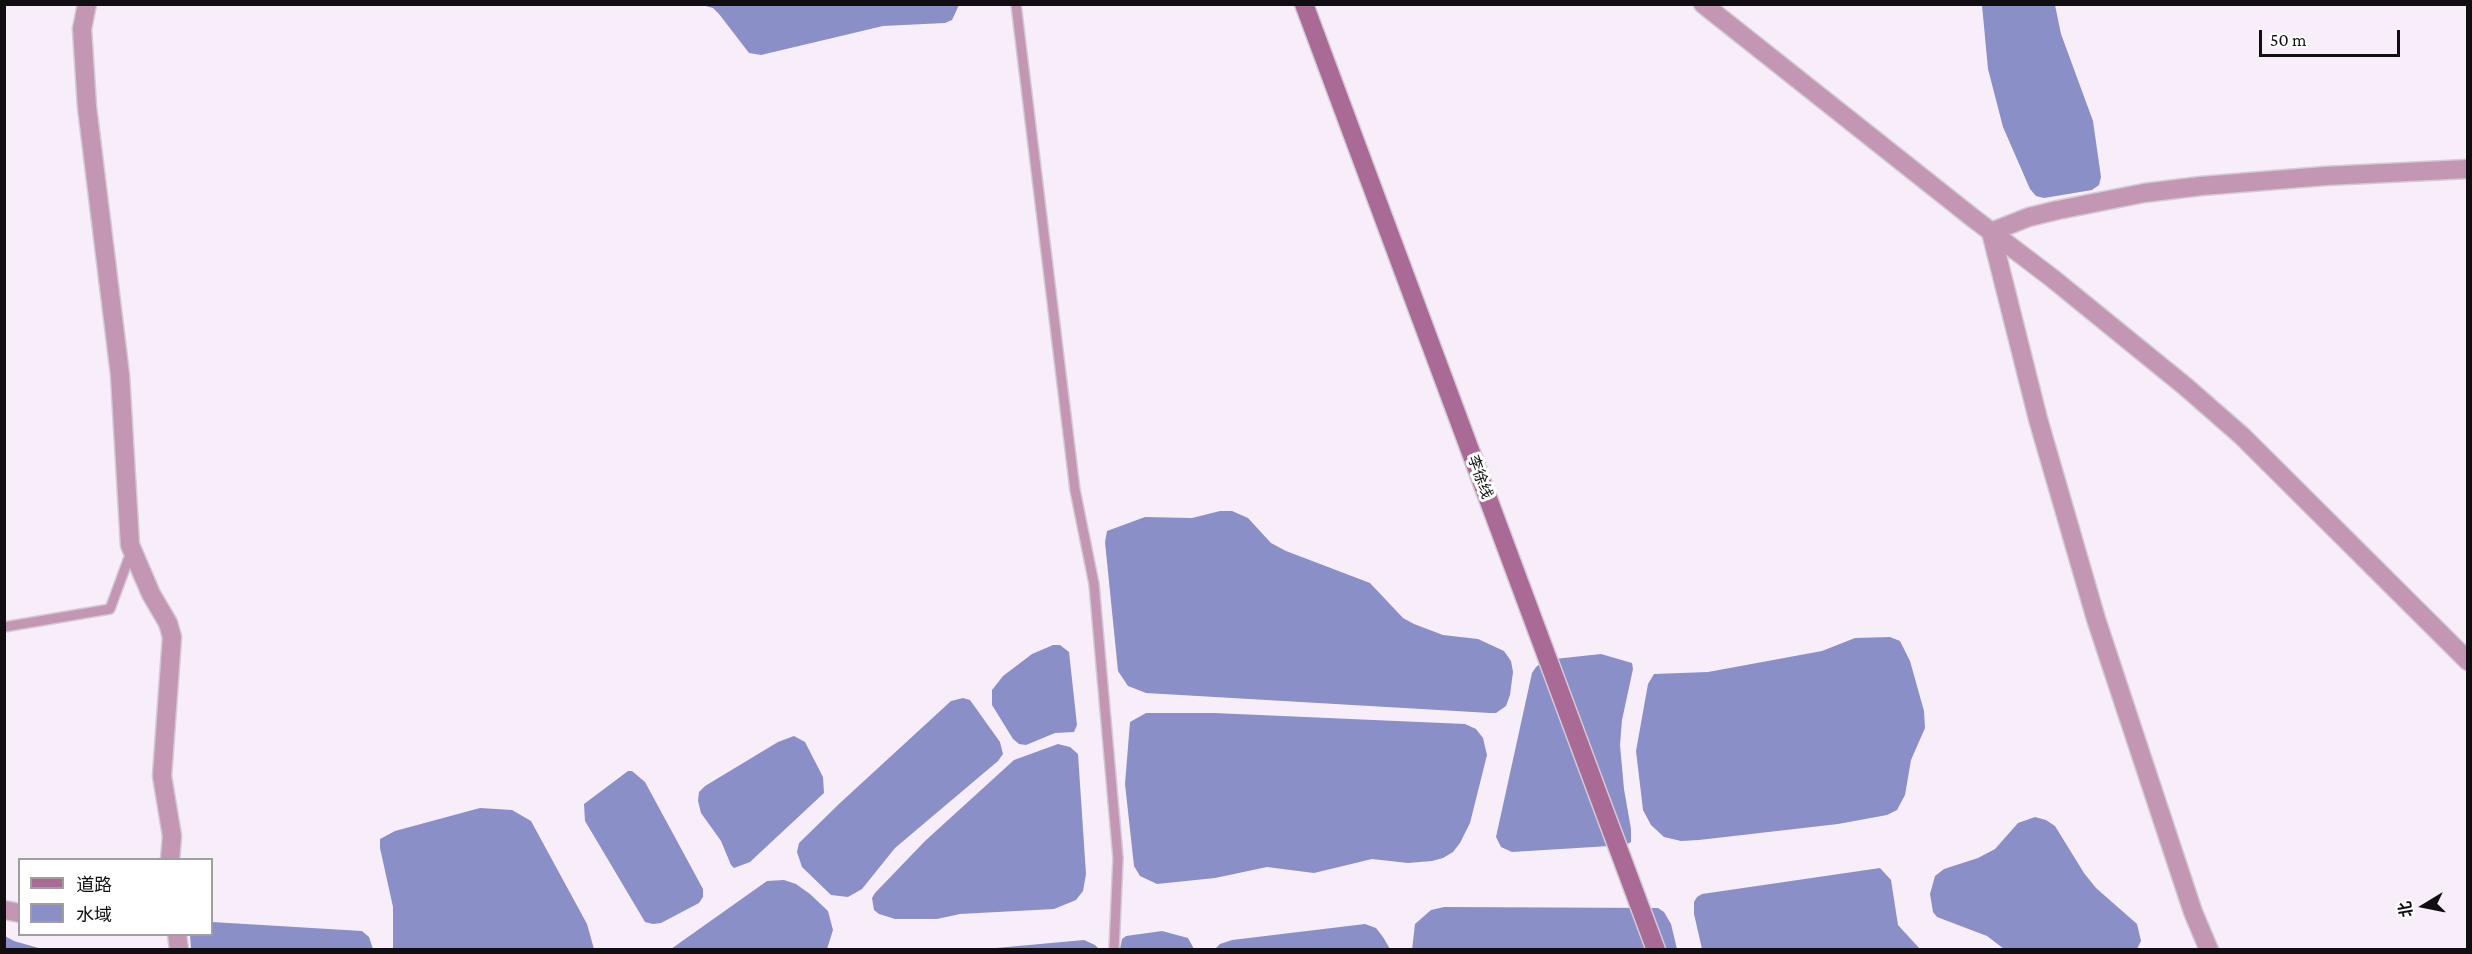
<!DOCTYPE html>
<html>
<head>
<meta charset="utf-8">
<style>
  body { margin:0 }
  #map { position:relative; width:2472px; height:954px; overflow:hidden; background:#f8eefa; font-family:"Crimson Pro","Noto Sans SC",serif }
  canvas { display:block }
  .frame { position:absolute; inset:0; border:6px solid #110e12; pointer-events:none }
  .legend { position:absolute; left:18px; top:858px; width:195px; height:78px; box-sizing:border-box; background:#fff; border:2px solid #a09fa0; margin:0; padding:8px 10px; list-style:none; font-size:18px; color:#110e12 }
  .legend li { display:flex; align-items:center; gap:12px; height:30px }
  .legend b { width:30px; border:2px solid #a09fa0 }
  .north { position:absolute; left:2394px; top:876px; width:60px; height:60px; -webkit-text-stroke:4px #fff; paint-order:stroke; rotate:260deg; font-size:16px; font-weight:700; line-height:24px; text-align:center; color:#110e12 }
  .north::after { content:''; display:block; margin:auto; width:21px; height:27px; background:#110e12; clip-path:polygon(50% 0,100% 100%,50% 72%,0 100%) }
  .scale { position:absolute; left:2259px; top:30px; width:141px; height:27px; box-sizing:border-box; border:3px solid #110e12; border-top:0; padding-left:8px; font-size:18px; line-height:21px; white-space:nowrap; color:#110e12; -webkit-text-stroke:4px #fff; paint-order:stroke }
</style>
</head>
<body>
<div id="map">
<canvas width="2472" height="954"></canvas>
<div class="frame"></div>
<ul class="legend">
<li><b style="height:8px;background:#a96b96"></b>道路</li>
<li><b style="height:16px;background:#8a8fc7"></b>水域</li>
</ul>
<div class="north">北</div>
<div class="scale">50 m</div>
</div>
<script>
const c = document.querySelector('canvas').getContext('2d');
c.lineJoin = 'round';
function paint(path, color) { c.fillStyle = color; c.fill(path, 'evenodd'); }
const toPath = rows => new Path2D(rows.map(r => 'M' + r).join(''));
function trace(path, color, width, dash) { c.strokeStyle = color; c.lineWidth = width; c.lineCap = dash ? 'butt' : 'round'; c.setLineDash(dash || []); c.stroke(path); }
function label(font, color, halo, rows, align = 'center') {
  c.font = font + ' "Crimson Pro","Noto Sans SC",serif'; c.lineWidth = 6; c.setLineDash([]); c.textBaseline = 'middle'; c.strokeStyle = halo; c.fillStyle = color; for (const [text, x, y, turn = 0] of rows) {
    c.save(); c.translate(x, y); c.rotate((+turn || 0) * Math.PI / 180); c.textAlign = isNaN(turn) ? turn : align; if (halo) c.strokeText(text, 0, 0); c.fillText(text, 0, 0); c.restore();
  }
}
const water = toPath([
  [702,5,959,4,959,5,952,20,945,23,883,26,761,55,749,53,719,14,713,8],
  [1982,5,2055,5,2061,34,2093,121,2101,177,2099,185,2092,190,2044,198,2036,196,2030,189,2003,127,1988,69],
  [1220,511,1232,511,1248,518,1271,543,1286,551,1370,583,1403,618,1414,624,1443,635,1478,639,1504,651,1511,661,1513,672,1510,695,1506,706,1496,713,1490,713,1146,693,1128,686,1118,671,1105,542,1107,531,1145,517,1192,518],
  [1890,637,1900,641,1910,661,1924,711,1925,728,1911,760,1905,795,1897,810,1887,815,1838,824,1699,840,1681,841,1664,837,1651,825,1643,810,1636,751,1648,684,1654,674,1708,672,1822,651,1855,638],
  [1053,645,1060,645,1069,652,1077,725,1074,732,1055,733,1026,745,1019,744,1013,739,992,705,992,690,1003,676,1032,654],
  [1601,654,1632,663,1633,669,1622,720,1620,745,1624,789,1631,829,1631,842,1626,845,1512,852,1501,847,1496,837,1532,673,1536,667,1545,660],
  [963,698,970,700,1000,742,1003,754,998,761,895,848,862,889,848,897,831,895,802,867,797,852,799,843,840,803,951,701],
  [1146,713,1214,713,1465,724,1476,729,1483,738,1487,755,1470,823,1460,843,1453,852,1443,858,1432,861,1408,863,1372,859,1314,873,1267,867,1215,878,1157,884,1140,876,1134,866,1125,784,1130,722],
  [794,736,805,742,823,777,824,793,750,862,734,868,731,865,721,841,701,813,698,801,699,792,705,786,778,742],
  [1058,744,1070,747,1078,754,1086,874,1083,891,1076,900,1054,909,960,914,937,919,895,919,879,914,874,910,872,898,875,893,925,841,1014,760],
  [628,771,632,771,645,782,703,889,703,897,699,903,661,923,653,924,645,922,585,821,584,804],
  [480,808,512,810,531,821,587,924,594,949,393,949,393,907,380,848,380,839,395,831],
  [2035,817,2046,820,2055,826,2084,873,2096,888,2137,924,2141,941,2137,949,2004,949,1987,936,1937,917,1933,912,1930,894,1935,876,1944,869,1978,858,1995,849,2018,823],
  [1880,868,1891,880,1898,925,1920,949,1702,949,1694,914,1694,902,1697,897,1702,894],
  [784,880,796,884,810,894,828,911,833,930,827,949,671,949,767,881],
  [1444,907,1658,908,1664,912,1671,924,1677,949,1412,950,1415,924,1431,910],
  [212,922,362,931,369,937,373,949,191,949,190,935,212,934],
  [1365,924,1376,928,1383,937,1390,949,1215,949,1220,944,1232,940],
  [1162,931,1188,938,1194,949,1120,949,1122,939,1126,936],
  [5,936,14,941,42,949,5,949],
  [1084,940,1095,945,1099,949,985,949]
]);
const service = toPath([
  [1016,4,1075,490,1094,584,1118,858,1114,950],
  [4,627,110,609,131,552]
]);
const minor = toPath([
  [87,4,82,29,87,107,120,375,130,545,151,594,168,623,172,637,162,776,172,836,170,860],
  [4,910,20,913],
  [177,934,179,950],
  [2209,950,2193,912,2096,619,2038,419,1991,232,2029,217,2058,210,2144,193,2201,186,2325,176,2468,169]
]);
const tertiary = toPath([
  [1703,4,1973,218,2052,278,2186,387,2242,436,2468,661]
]);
const secondary = toPath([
  [1304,4,1656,950]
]);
const streetNames = [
  ["李徐线",1480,477,70]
];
paint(water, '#8a8fc7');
trace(service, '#d3cad5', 12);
trace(minor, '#d3cad5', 21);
trace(tertiary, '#d3cad5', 21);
trace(secondary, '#d3cad5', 21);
trace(service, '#c397b4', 9);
trace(minor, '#c397b4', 18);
trace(tertiary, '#c397b4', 18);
trace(secondary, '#a96b96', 18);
label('15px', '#110e12', '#fff', streetNames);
</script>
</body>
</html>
